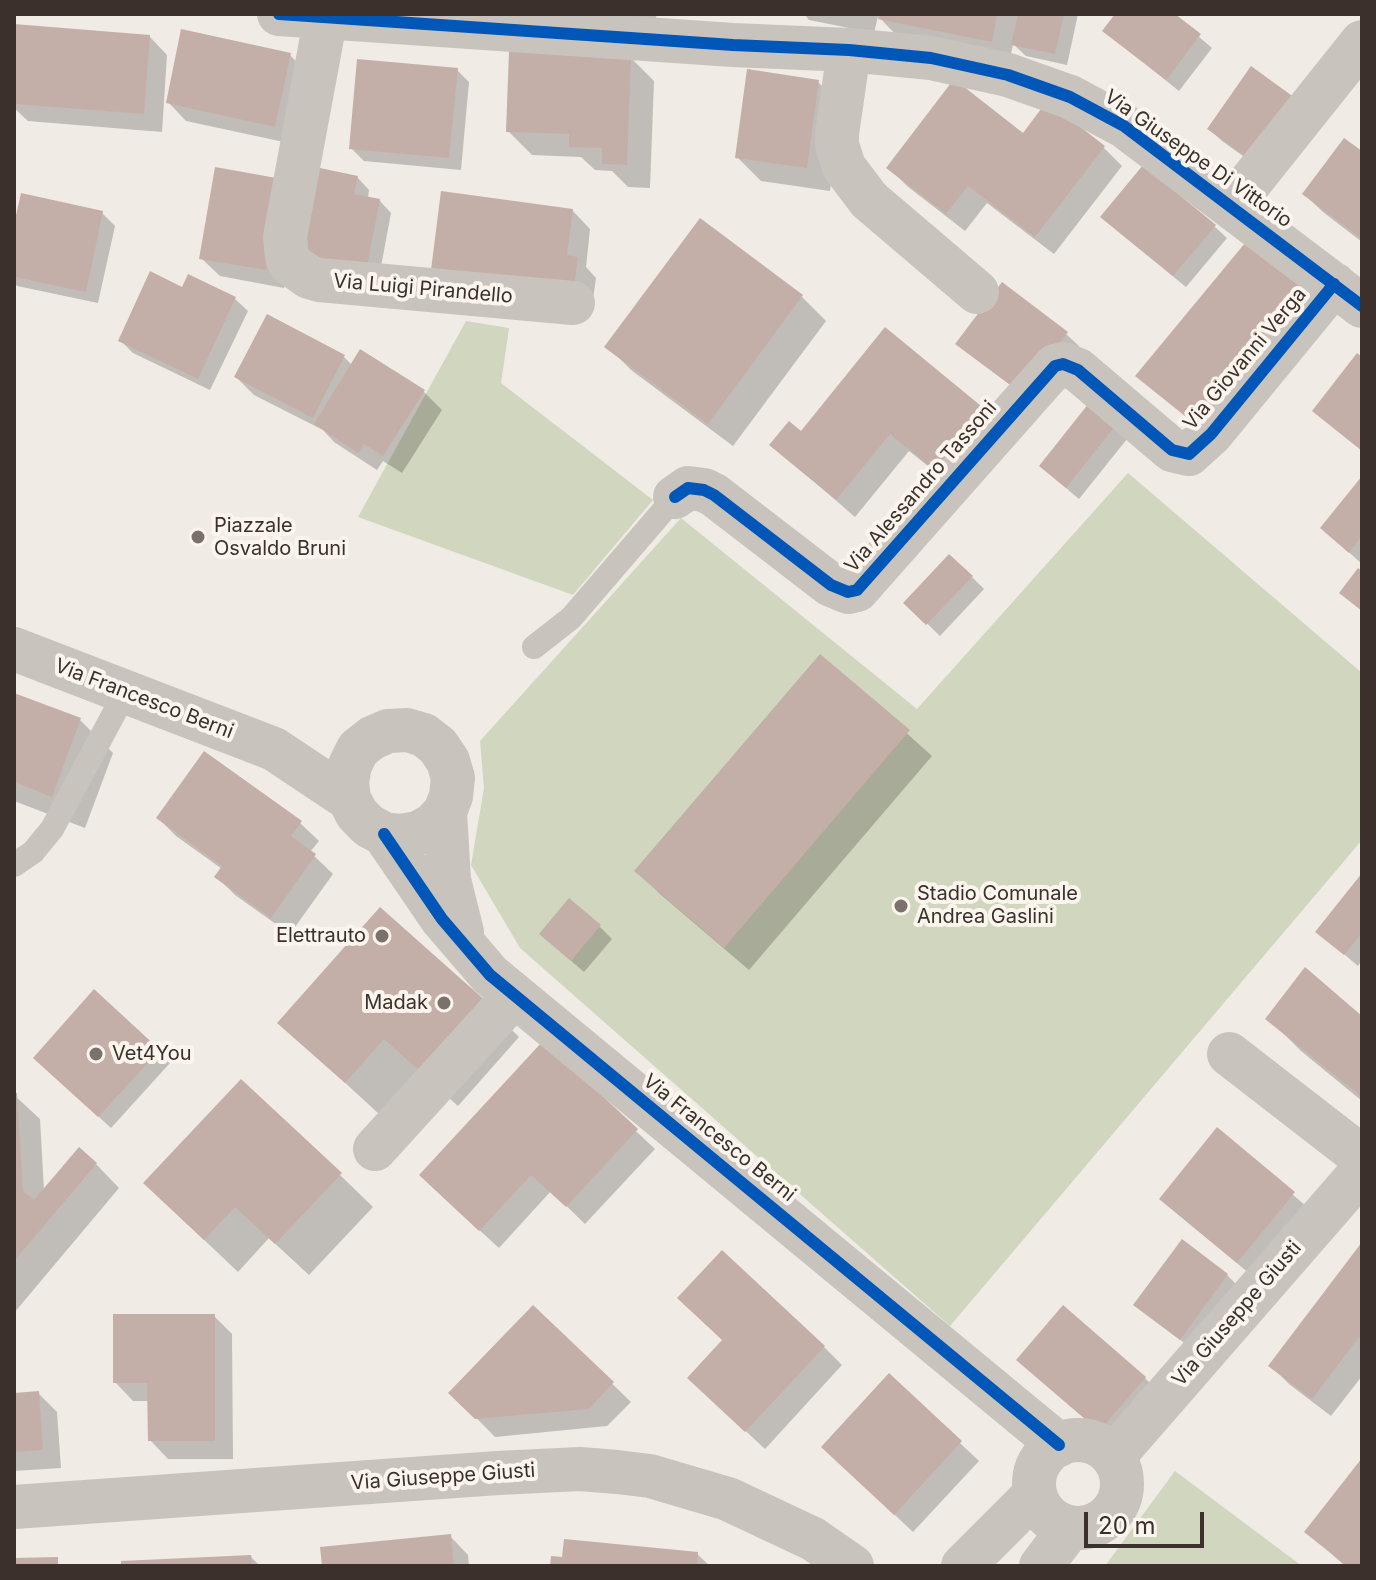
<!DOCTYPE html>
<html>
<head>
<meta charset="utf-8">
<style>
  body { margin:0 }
  #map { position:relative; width:1376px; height:1580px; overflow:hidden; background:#f0ebe5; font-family:Inter,sans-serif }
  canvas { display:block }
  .frame { position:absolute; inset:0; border:16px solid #3b302b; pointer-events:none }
  .scale { position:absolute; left:1084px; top:1512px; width:120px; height:36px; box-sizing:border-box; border:4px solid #3b302b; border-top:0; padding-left:10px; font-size:24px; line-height:28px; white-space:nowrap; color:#3b302b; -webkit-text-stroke:6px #fbf5ee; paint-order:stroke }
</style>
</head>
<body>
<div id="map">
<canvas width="1376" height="1580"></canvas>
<div class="frame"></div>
<div class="scale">20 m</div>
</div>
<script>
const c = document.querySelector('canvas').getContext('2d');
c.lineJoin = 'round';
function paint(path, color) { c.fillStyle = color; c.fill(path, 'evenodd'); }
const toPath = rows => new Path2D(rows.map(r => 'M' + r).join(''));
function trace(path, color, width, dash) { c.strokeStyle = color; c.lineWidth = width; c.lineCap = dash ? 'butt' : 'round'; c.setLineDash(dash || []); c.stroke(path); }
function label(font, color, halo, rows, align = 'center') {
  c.font = font + ' Inter,sans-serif'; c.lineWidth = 8; c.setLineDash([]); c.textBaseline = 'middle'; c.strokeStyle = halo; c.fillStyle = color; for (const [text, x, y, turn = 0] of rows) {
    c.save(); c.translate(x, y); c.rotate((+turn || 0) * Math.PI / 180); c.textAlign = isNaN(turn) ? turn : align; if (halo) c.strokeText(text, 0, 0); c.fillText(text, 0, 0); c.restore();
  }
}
const green = toPath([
  [466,321,509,328,501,383,653,500,573,595,358,517],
  [1128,473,1362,673,1362,840,950,1326,520,948,471,865,484,788,480,741,681,518,917,709],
  [1175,1471,1302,1566,1105,1566]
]);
const shadow = toPath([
  [584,14,657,14,652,31],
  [804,14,1078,14,1067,65,1026,56,1013,44,1010,59,898,37,878,16,874,33,809,20],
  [1117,14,1172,14,1212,48,1179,91,1104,31],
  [14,36,149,36,167,55,162,132,28,121,14,108],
  [290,55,308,74,293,144,186,121,168,102],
  [630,57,654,81,650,188,628,187,612,171,595,170,581,157,532,155,508,131],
  [1252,69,1264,171,1222,141,1209,129],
  [457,70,469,82,461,170,364,161,351,148],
  [818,82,842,106,830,191,761,181,737,157],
  [1023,136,1104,148,1122,166,1054,254,987,203,965,231,907,186,889,168],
  [1362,154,1362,242,1323,212,1304,194],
  [357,177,369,190,368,198,379,200,391,213,377,288,311,276],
  [300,199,284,288,220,276,201,258],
  [572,210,590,229,586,267,596,278,592,306,433,269],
  [102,213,115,226,98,303,17,286,14,282,14,234],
  [700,221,802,297,826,321,733,446,631,370,607,346],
  [1214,226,1227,238,1186,287,1115,229],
  [1250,240,1219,445,1138,375],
  [189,277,235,299,248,311,210,390,133,353,120,340,183,289],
  [267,317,344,357,353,366,424,392,442,410,402,473,383,461,377,470,334,442,323,430,254,395,236,377],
  [885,330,962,493,909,451,855,517,772,445,802,433],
  [1066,334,1079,346,1034,404,958,343],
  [1090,406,1127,439,1079,499,1054,478],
  [1362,479,1362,564,1322,528],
  [972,577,984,589,940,636,906,603],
  [821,656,932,756,749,970,660,894,637,871],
  [14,695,80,720,113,753,85,828,14,801],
  [158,818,300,823,319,841,310,852,333,874,290,934,235,895,216,876,222,869,176,836],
  [1362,877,1362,960,1358,966,1318,932],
  [600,927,612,939,584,972,554,946],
  [486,1004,519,1037,458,1106,418,1070,379,1114,280,1023],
  [1268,1018,1362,1019,1362,1101,1301,1051],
  [543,1044,655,1149,585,1224,551,1191,499,1248,440,1194],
  [158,1051,170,1063,111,1128,48,1070],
  [14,1095,40,1119,44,1191,96,1164,119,1188,14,1313],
  [1217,1130,1306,1206,1250,1274,1174,1211],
  [340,1175,373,1207,309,1275,269,1238,238,1272,179,1216],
  [1362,1245,1362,1376,1331,1416,1289,1384,1270,1365],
  [1227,1275,1239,1287,1193,1350,1136,1305],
  [533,1307,631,1402,607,1426,495,1437,451,1392],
  [214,1316,232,1334,233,1459,168,1459,150,1440,149,1401,133,1401,115,1382],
  [824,1347,842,1365,765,1449,708,1396],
  [1031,1372,1145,1378,1157,1390,1112,1442],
  [889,1376,979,1461,913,1532,842,1465],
  [38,1393,57,1412,61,1468,14,1471,14,1395],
  [1362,1461,1362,1566,1345,1566,1307,1532],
  [450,1536,468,1555,469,1566,324,1566],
  [697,1554,710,1566,552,1566],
  [251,1557,260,1566,123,1566]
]);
const building = toPath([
  [879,14,997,14,992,42,878,19],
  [1018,14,1064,14,1055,54,1011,45],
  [1115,14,1175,14,1201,34,1166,80,1102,31],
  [14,24,150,35,144,114,14,104],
  [181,29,291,53,275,127,166,103],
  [509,51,631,55,627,165,602,164,602,148,569,147,569,134,506,132],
  [357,59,458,68,449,158,349,149],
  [1251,66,1295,98,1251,160,1207,129],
  [747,69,819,80,807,168,735,158],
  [954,79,1023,133,1047,101,1105,146,1035,237,968,186,946,214,886,168],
  [1344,138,1362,151,1362,239,1302,194],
  [1143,165,1216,225,1173,276,1100,217],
  [215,167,282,179,266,270,199,259],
  [315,167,358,176,354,194,380,199,365,277,297,264],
  [441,191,573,209,567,255,578,257,574,288,431,270],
  [21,193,103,211,86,292,14,277,14,224],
  [700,218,803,295,708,424,604,347],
  [1250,237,1314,290,1200,428,1135,376],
  [150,271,182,287,188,274,236,297,198,379,118,341],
  [1002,282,1068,332,1021,393,955,344],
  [267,314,345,355,313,418,234,377],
  [885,327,992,415,942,476,890,434,836,500,769,445,789,421,801,431],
  [360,349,425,390,383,456,364,444,358,453,314,424],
  [1357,353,1362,357,1362,451,1312,411],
  [1089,403,1116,425,1066,488,1039,466],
  [1362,476,1362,536,1349,553,1320,528],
  [949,554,973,576,926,625,903,603],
  [1358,568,1362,571,1362,611,1339,593],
  [820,654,910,730,724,948,634,871],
  [14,693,81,718,52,797,14,782],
  [204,751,302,821,291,836,316,854,271,918,214,877,222,866,156,818],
  [1362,873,1362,933,1344,955,1315,932],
  [569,898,601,925,571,961,539,934],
  [380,907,488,1003,424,1075,384,1039,345,1083,277,1023],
  [1305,967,1362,1016,1362,1097,1265,1019],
  [94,989,160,1050,98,1117,33,1058],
  [543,1041,638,1129,566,1207,531,1175,479,1231,419,1175],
  [241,1079,342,1173,275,1244,235,1207,204,1240,143,1183],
  [14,1093,17,1093,23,1191,34,1200,79,1147,97,1163,14,1261],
  [1217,1127,1295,1192,1237,1263,1159,1199],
  [1182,1239,1228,1274,1180,1340,1133,1305],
  [1362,1242,1362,1339,1359,1337,1312,1399,1268,1366],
  [722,1250,825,1346,745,1432,687,1378,722,1340,677,1298],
  [533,1305,614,1382,589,1409,475,1419,448,1393],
  [1063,1305,1146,1377,1099,1431,1016,1360],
  [113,1314,215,1314,215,1441,148,1441,147,1383,113,1383],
  [889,1373,962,1441,894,1515,821,1447],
  [39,1391,43,1450,14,1452,14,1393],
  [1362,1458,1362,1566,1347,1566,1304,1532],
  [451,1534,454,1566,322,1566,320,1547],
  [564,1539,698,1552,697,1566,550,1566,551,1556,562,1557],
  [251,1555,252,1566,121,1566,121,1561],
  [58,1557,58,1566,14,1566,14,1558]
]);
const lane = toPath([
  [534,647,571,618,675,497],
  [14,865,33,852,52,829,125,693]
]);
const street = toPath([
  [279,14,733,45,849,50,931,58,1008,75,1070,97,1124,126,1362,306],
  [326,16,285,237,287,257,292,265,309,277,319,280,573,303],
  [849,50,837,134,837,145,844,167,869,200,977,292],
  [1232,205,1362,42],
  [675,497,688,488,704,490,714,495,831,585,848,592,857,590,1055,366,1063,364,1078,370,1172,450,1189,454,1211,434,1334,284],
  [14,649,274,749,349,799,357,814,369,826,384,834,401,836,418,833,433,825,445,812,451,796,453,778,448,761,438,746,424,735,407,730,388,731,372,738,358,749,350,765,347,782,349,799],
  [445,812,449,880,462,932],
  [384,834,442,919,490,975,1059,1445],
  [1229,1054,1362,1157],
  [375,1149,514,996],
  '1034 1484a44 44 0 1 1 88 0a44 44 0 1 1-88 0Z',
  [1113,1457,1362,1171],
  [14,1507,498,1473,580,1469,617,1472,650,1476,728,1499,813,1539,852,1566],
  [963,1566,1035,1494],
  [1041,1566,1070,1528]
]);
const cycleway = toPath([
  [279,14,733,45,849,50,931,58,1008,75,1070,97,1124,126,1362,306],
  [675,497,688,488,704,490,714,495,831,585,848,592,857,590,1055,366,1063,364,1078,370,1172,450,1189,454,1211,434,1334,284],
  [384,834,442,919,490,975,1059,1445]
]);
const markers = [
  [198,537,8,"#7a716c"],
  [901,906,8,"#7a716c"],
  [382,936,8,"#7a716c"],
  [444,1003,8,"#7a716c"],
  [96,1054,8,"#7a716c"]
];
const streetNames = [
  ["Via Giuseppe Di Vittorio",1198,159,35],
  ["Via Luigi Pirandello",423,289,5],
  ["Via Giovanni Verga",1245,359,-50],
  ["Via Alessandro Tassoni",921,487,-49],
  ["Via Francesco Berni",144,699,21],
  ["Via Francesco Berni",719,1138,39],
  ["Via Giuseppe Giusti",1237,1314,-49],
  ["Via Giuseppe Giusti",443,1477,-4]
];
const poiNames = [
  ["Piazzale",214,526],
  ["Osvaldo Bruni",214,549],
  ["Stadio Comunale",917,894],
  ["Andrea Gaslini",917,917],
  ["Elettrauto",366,936,"right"],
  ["Madak",428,1003,"right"],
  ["Vet4You",112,1054]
];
paint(green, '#d1d6bf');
paint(shadow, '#0003');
paint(building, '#c3afa7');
trace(lane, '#c9c3be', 24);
trace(street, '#c9c3be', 44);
trace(cycleway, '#0057b8', 12);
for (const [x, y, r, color] of markers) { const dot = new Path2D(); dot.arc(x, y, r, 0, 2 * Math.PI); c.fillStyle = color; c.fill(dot); trace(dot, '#fbf5ee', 3); }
label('20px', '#3b302b', '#fbf5ee', streetNames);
label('20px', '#3b302b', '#fbf5ee', poiNames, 'left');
</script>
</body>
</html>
